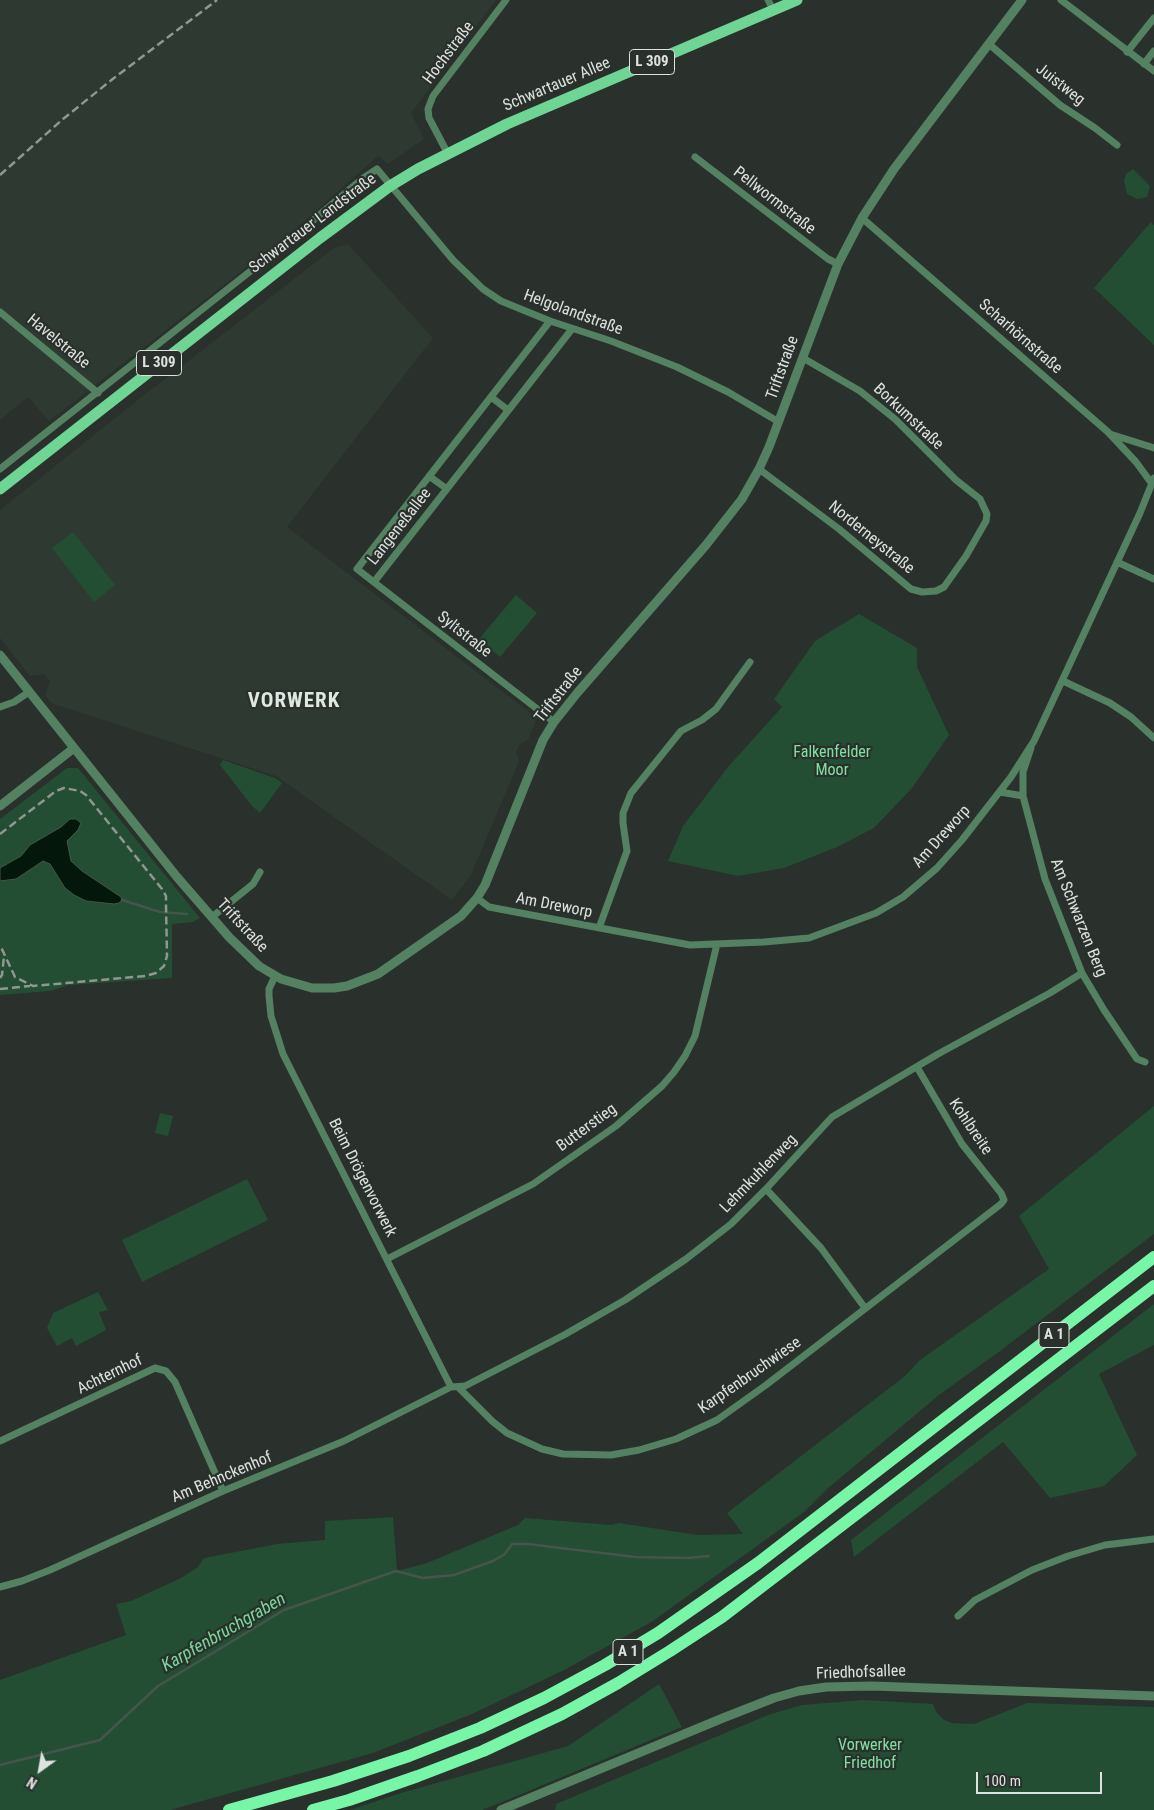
<!DOCTYPE html>
<html>
<head>
<meta charset="utf-8">
<style>
  body { margin:0 }
  #map { position:relative; width:1154px; height:1810px; overflow:hidden; background:#2a302b; font-family:"Roboto Condensed",sans-serif }
  canvas { display:block }
  .north { position:absolute; left:15px; top:1745px; width:50px; height:50px; -webkit-text-stroke:4px #2a302b; paint-order:stroke; rotate:212deg; font-size:14px; font-weight:700; line-height:20px; text-align:center; color:#dee2df }
  .north::after { content:''; display:block; margin:auto; width:18px; height:22px; background:#dee2df; clip-path:polygon(50% 0,100% 100%,50% 72%,0 100%) }
  .scale { position:absolute; left:976px; top:1772px; width:126px; height:22px; box-sizing:border-box; border:2px solid #dee2df; border-top:0; padding-left:6px; font-size:15px; line-height:18px; white-space:nowrap; color:#dee2df; -webkit-text-stroke:4px #2a302b; paint-order:stroke }
</style>
</head>
<body>
<div id="map">
<canvas width="1154" height="1810"></canvas>
<div class="north">N</div>
<div class="scale">100 m</div>
</div>
<script>
const c = document.querySelector('canvas').getContext('2d');
c.lineJoin = 'round';
function paint(path, color) { c.fillStyle = color; c.fill(path, 'evenodd'); }
const toPath = rows => new Path2D(rows.map(r => 'M' + r).join(''));
function trace(path, color, width, dash) { c.strokeStyle = color; c.lineWidth = width; c.lineCap = dash ? 'butt' : 'round'; c.setLineDash(dash || []); c.stroke(path); }
function label(font, color, halo, rows, align = 'center') {
  c.font = font + ' "Roboto Condensed",sans-serif'; c.lineWidth = 4.5; c.setLineDash([]); c.textBaseline = 'middle'; c.strokeStyle = halo; c.fillStyle = color; for (const [text, x, y, turn = 0] of rows) {
    c.save(); c.translate(x, y); c.rotate((+turn || 0) * Math.PI / 180); c.textAlign = isNaN(turn) ? turn : align; if (halo) c.strokeText(text, 0, 0); c.fillText(text, 0, 0); c.restore();
  }
}
const built = toPath([
  [0,0,496,0,411,113,424,139,388,164,378,156,292,232,49,421,28,397,0,420],
  [348,244,433,338,287,527,537,718,528,740,520,744,516,752,519,761,471,875,452,900,276,776,51,703,45,695,50,682,44,674,30,676,0,638,0,510,129,407,334,248]
]);
const green = toPath([
  [1133,169,1150,186,1147,197,1137,199,1127,194,1124,181,1126,174],
  [1151,222,1154,225,1154,345,1094,288],
  [73,532,115,585,94,602,52,548],
  [516,595,537,613,500,657,479,639],
  [859,614,917,648,917,667,949,735,912,788,874,828,837,847,784,868,738,876,668,861,683,826,728,767,782,707,774,699,815,641],
  [223,760,275,778,282,783,260,813,252,806,220,765],
  [67,768,78,768,200,918,193,922,172,924,172,978,69,985,50,991,0,995,0,819],
  [1154,1106,1154,1234,1000,1351,939,1395,827,1489,804,1512,653,1621,564,1670,472,1714,373,1753,170,1810,0,1810,0,1680,126,1635,116,1604,131,1601,181,1578,198,1567,204,1558,277,1544,325,1540,325,1521,393,1517,397,1571,427,1563,518,1525,525,1518,611,1525,619,1523,698,1535,743,1534,727,1513,905,1376,920,1360,1049,1269,1019,1216],
  [160,1113,173,1116,168,1136,155,1133],
  [247,1179,268,1220,142,1282,122,1240],
  [98,1292,108,1310,99,1312,106,1330,76,1346,72,1338,57,1346,47,1328,53,1313],
  [1154,1304,1154,1345,1099,1374,1137,1455,1104,1486,1050,1498,1003,1442,854,1557,851,1540],
  [659,1684,682,1727,507,1800,482,1810,350,1810,401,1793,568,1746],
  [863,1700,933,1704,936,1712,944,1720,952,1723,974,1724,1027,1703,1154,1707,1154,1810,554,1810,556,1809,556,1804,768,1715,802,1705]
]);
const water = toPath([
  [70,819,76,819,81,823,78,830,67,841,71,861,82,871,121,897,122,900,119,903,114,904,86,901,74,895,65,888,50,864,43,861,16,879,0,881,0,868,21,856,30,845,61,827,70,819]
]);
const stream = toPath([
  [122,900,160,912,187,914],
  [0,1765,100,1740,158,1686,284,1610,396,1571,423,1578,454,1575,493,1561,505,1554,512,1544,528,1544,635,1557,688,1558,709,1556]
]);
const minor = toPath([
  [768,0,773,10],
  [1061,0,1154,71],
  [989,44,1060,105,1095,128,1117,145],
  [1127,52,1154,18],
  [1144,64,1154,51],
  [448,154,429,118,428,109,433,96,506,0],
  [695,157,828,259,838,264],
  [862,218,1108,432,1136,462,1152,484],
  [0,312,98,393],
  [550,321,357,569,554,722],
  [491,397,508,410],
  [1110,434,1154,448],
  [0,469,286,243,362,179,377,169,453,260,483,289,501,301,550,321,611,341,677,367,728,392,779,422],
  [759,469,839,529,911,589,922,592,936,591,944,587,966,556,986,521,987,514,980,499,956,480,895,419,860,391,803,358],
  [429,476,447,489],
  [1117,562,1154,579],
  [374,582,572,329],
  [1063,681,1110,703,1131,717,1154,738],
  [0,707,14,702,29,692],
  [1031,748,1023,772,1023,796,1045,879,1082,973,1104,1010,1137,1059,1145,1062],
  [1000,792,1023,796],
  [477,898,489,907,690,945,764,942,809,938,876,913,903,897,937,868,962,840,1011,777,1034,741,1140,513,1154,478],
  [212,917,253,884,260,872],
  [599,928,627,851,623,823,623,813,631,793,681,731,702,720,716,709,750,662],
  [275,976,269,989,269,996,271,1016,283,1054,451,1387],
  [766,1189,821,1248,865,1308],
  [387,1259,533,1184,616,1126,662,1086,674,1072,685,1056,695,1036,717,944],
  [458,1387,492,1421,507,1433,542,1449,563,1454,611,1455,639,1450,676,1439,717,1420,766,1385,1001,1204,1004,1200,1001,1193,962,1144,917,1067],
  [0,1441,155,1368,166,1371,175,1382,223,1491],
  [0,1587,22,1581,50,1570,223,1491,344,1441,451,1387,465,1386,564,1335,625,1300,686,1259,731,1224,766,1189,832,1117,938,1054,1050,993,1082,973],
  [958,1616,975,1600,1032,1570,1068,1556,1105,1545,1154,1539]
]);
const tertiary = toPath([
  [0,655,177,877,229,937,259,966,281,979,312,988,334,988,347,986,378,974,461,916,477,898,485,885,543,740,554,722,578,692,706,545,742,499,759,469,769,447,838,264,862,218,894,169,1022,0],
  [0,806,74,748],
  [501,1810,723,1718,774,1698,799,1691,826,1687,872,1686,1154,1696]
]);
const primary = toPath([
  [0,489,320,238,390,186,418,169,507,124,797,0]
]);
const motorway = toPath([
  [229,1810,333,1781,409,1756,480,1728,544,1698,605,1665,658,1633,758,1563,1154,1257],
  [313,1810,349,1800,418,1776,483,1751,562,1714,618,1683,670,1651,722,1617,1154,1286]
]);
const rail = toPath([
  [0,175,63,119,114,78,217,0],
  [0,834,56,791,64,788,80,791,86,795,162,889,166,896,166,906,167,956,164,966,156,973,145,976,33,986,15,977,0,945],
  [0,978,2,975,4,956],
  [0,989,30,986]
]);
const shields = [
  [652,62,45],
  [159,363,45],
  [1054,1335,30],
  [628,1652,30]
];
const shieldNames = [
  ["L 309",652,62],
  ["L 309",159,363],
  ["A 1",1054,1335],
  ["A 1",628,1652]
];
const streetNames = [
  ["Hochstraße",449,53,-53],
  ["Schwartauer Allee",557,85,-23],
  ["Juistweg",1060,85,38],
  ["Pellwormstraße",774,201,38],
  ["Schwartauer Landstraße",313,224,-37],
  ["Helgolandstraße",573,313,20],
  ["Scharhörnstraße",1020,337,41],
  ["Havelstraße",58,342,39],
  ["Triftstraße",783,368,-70],
  ["Borkumstraße",908,417,43],
  ["Langeneßallee",400,527,-52],
  ["Norderneystraße",871,538,39],
  ["Syltstraße",464,635,38],
  ["Triftstraße",559,695,-52],
  ["Am Dreworp",942,837,-48],
  ["Am Dreworp",554,906,11],
  ["Am Schwarzen Berg",1078,918,68],
  ["Triftstraße",242,926,47],
  ["Kohlbreite",970,1127,56],
  ["Butterstieg",587,1128,-36],
  ["Lehmkuhlenweg",759,1174,-46],
  ["Beim Drögenvorwerk",362,1178,63],
  ["Achternhof",110,1375,-26],
  ["Karpfenbruchwiese",750,1376,-35],
  ["Am Behnckenhof",222,1478,-23],
  ["Friedhofsallee",861,1673,-2]
];
const parkNames = [
  ["Falkenfelder",832,753],
  ["Moor",832,771],
  ["Vorwerker",870,1746],
  ["Friedhof",870,1764]
];
const waterNames = [
  ["Karpfenbruchgraben",224,1633,-30]
];
const districtNames = [
  ["VORWERK",294,702]
];
paint(built, '#2e3a31');
paint(green, '#234e33');
paint(water, '#03180b');
trace(water, '#45554b', 1);
trace(stream, '#45554b', 2.5);
trace(minor, '#538162', 7);
trace(tertiary, '#538162', 9);
trace(primary, '#6fd595', 11);
trace(motorway, '#78f6a8', 12);
trace(rail, '#919692', 2.5, [8, 4]);
for (const [x, y, w] of shields) { const box = new Path2D(); box.roundRect(x - w / 2, y - 12.5, w, 25, 4); c.fillStyle = '#2a302b'; c.fill(box); trace(box, '#dee2df', 1); }
label('bold 15px', '#dee2df', null, shieldNames);
label('16px', '#dee2df', '#2a302b', streetNames);
label('16px', '#80e0a2', '#2a302b', parkNames);
label('italic 18px', '#77d89a', '#2a302b', waterNames);
c.letterSpacing = '1px';
label('bold 21px', '#dfe7e1', '#2a302b', districtNames);
c.letterSpacing = '0px';
</script>
</body>
</html>
